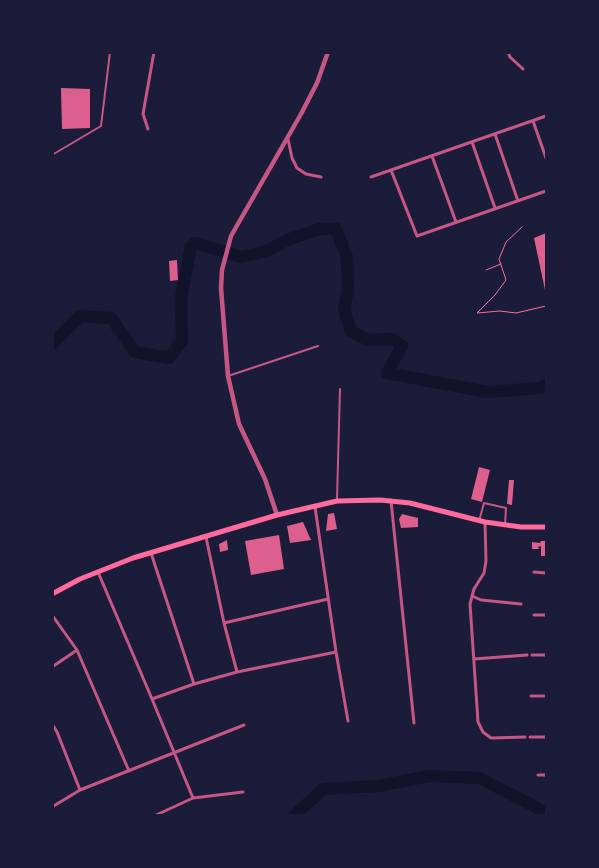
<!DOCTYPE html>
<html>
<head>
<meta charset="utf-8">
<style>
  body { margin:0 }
  #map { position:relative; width:599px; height:868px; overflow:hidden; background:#1b1b3a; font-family:Poppins,sans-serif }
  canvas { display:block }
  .frame { position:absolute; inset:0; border:54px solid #1b1b3a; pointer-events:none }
</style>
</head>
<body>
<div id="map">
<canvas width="599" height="868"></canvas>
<div class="frame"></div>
</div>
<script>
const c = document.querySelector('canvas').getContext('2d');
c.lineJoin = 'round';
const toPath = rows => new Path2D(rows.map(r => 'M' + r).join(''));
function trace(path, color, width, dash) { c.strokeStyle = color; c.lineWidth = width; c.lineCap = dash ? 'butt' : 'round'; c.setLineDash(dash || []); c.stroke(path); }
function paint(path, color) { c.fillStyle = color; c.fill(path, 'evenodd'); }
const river = toPath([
  [52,344,80,316,111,318,135,352,169,358,182,341,181,298,191,246,195,243,241,257,267,251,287,240,319,229,336,229,347,257,348,290,344,310,351,331,368,340,392,339,402,346,387,373,487,392,541,388,546,384],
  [294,816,323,789,379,786,429,776,479,778,538,808,546,815]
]);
const building = toPath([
  [61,88,90,89,90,128,62,129],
  [546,233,546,290,545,290,534,238],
  [177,260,178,280,170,281,169,261],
  [479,467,490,470,482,502,471,499],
  [509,480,514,480,512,505,507,504],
  [334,513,337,529,326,531,328,514],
  [402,514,418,518,418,527,401,528,399,519],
  [303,522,311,540,290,543,287,526],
  [279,535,284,569,251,575,245,541],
  [227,540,228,550,220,552,219,544],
  [541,541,546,541,546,556,541,556,541,546,538,547,539,549,532,549,532,542,540,543]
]);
const path = toPath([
  [522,227,506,242,499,259,506,280,495,295,477,313,500,311,516,313,546,306],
  [486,270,501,264]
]);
const service = toPath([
  [52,155,101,126,110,52],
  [228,376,318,346],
  [337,499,340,389],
  [479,521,484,503,506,508,505,525]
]);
const minor = toPath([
  [508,52,510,57,523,69],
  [533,121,546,158],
  [148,129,143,114,154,52],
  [495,134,518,201],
  [288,139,292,158,297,168,306,174,321,177],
  [472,142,495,208],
  [432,156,456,222],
  [391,170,417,236,546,191],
  [371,177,546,116],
  [391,501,414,723],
  [315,507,336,652,348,721],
  [485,522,486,561,484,573,474,589,470,604,478,722,483,732,491,738,525,737],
  [206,537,224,623,237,672],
  [151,553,194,684],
  [98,572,152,699,193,798],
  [534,572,546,573],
  [472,596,481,600,521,604],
  [52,615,77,650,129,771],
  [534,615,546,615],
  [224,623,328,599],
  [532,655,546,655],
  [474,659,527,655],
  [52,667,77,650],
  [531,696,546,696],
  [152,699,194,684,237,672,336,652],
  [52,724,57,732,80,790],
  [530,737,546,737],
  [538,775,546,775],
  [52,807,80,790,244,725],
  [154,816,193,798,243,792]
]);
const tertiary = toPath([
  [277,515,265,479,239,424,228,376,221,288,222,270,231,236,301,114,317,83,328,52]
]);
const secondary = toPath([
  [52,594,80,579,133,558,277,515,337,501,380,500,410,503,485,522,521,527,546,527]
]);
trace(river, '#12122b', 12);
paint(building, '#dd5f8e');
trace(path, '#ff6b9d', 1);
trace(service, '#c65784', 2);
trace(minor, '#c65784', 3);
trace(tertiary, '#c65784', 4.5);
trace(secondary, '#ff6b9d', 5);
</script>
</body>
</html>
